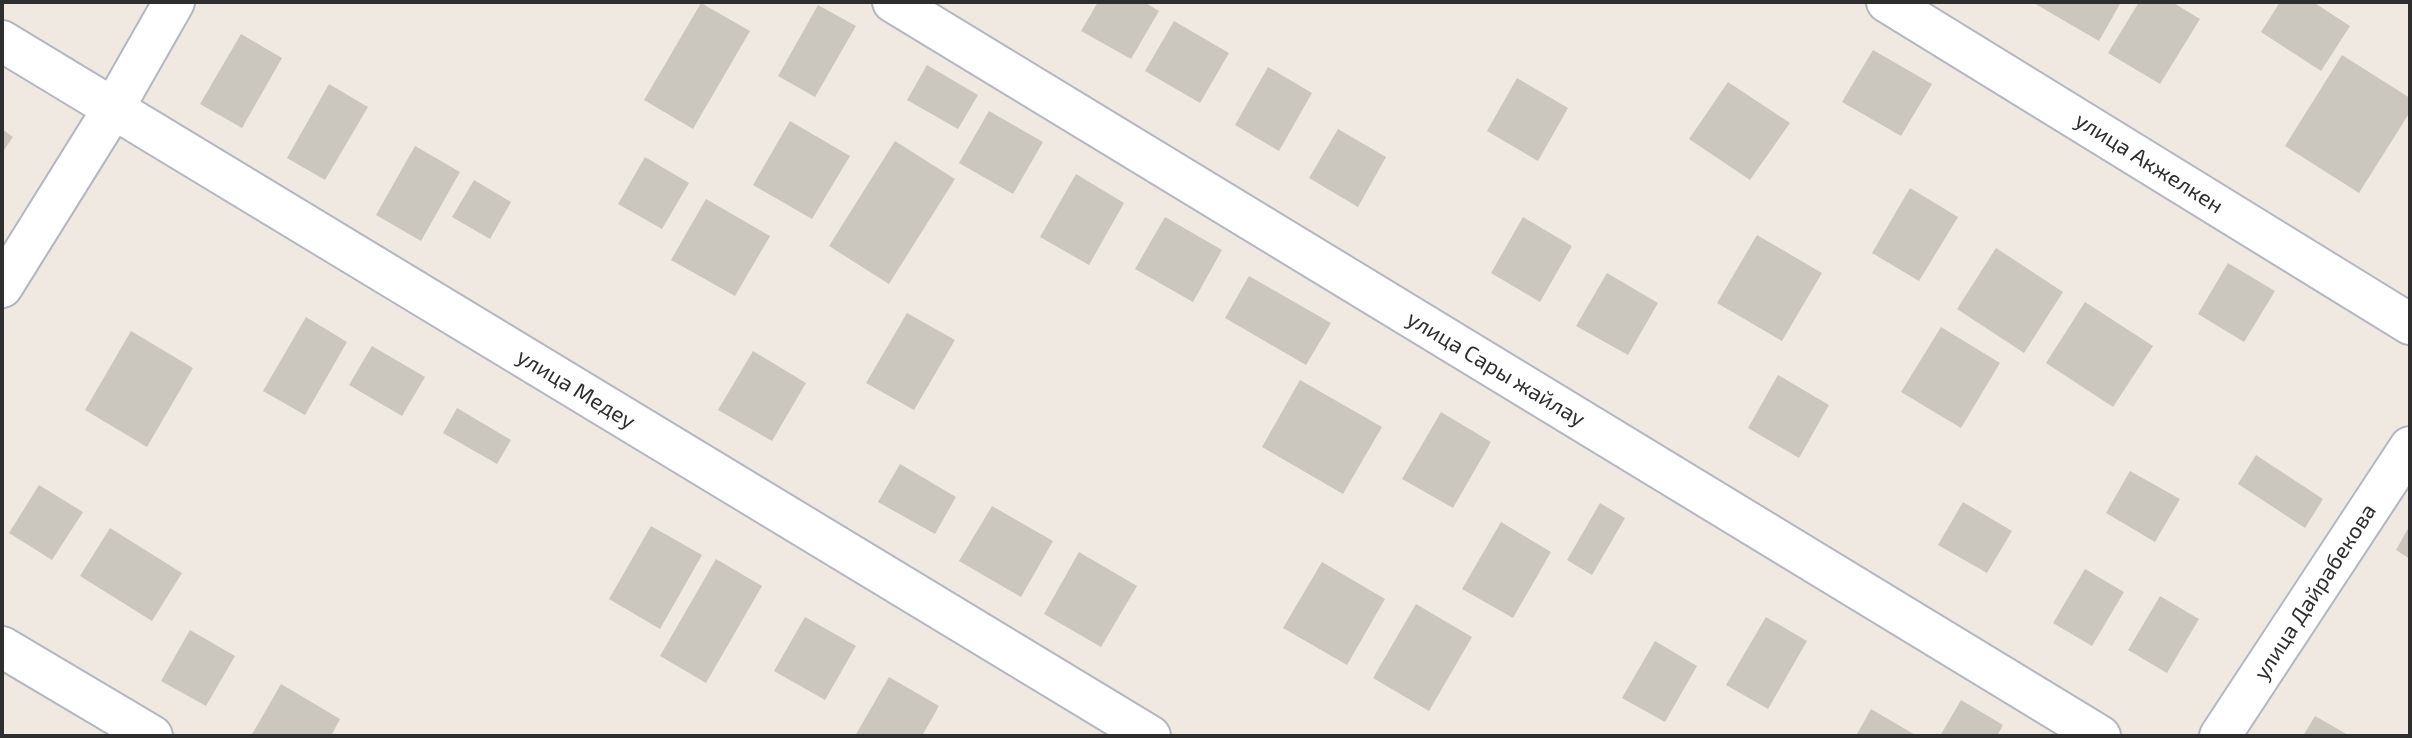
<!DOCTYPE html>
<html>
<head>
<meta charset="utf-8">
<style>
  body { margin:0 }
  #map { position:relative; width:2412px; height:738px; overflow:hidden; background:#efe9e1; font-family:"Exo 2",sans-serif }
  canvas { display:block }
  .frame { position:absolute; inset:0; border:4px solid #2e2e2e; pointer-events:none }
</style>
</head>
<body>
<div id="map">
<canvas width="2412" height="738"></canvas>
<div class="frame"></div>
</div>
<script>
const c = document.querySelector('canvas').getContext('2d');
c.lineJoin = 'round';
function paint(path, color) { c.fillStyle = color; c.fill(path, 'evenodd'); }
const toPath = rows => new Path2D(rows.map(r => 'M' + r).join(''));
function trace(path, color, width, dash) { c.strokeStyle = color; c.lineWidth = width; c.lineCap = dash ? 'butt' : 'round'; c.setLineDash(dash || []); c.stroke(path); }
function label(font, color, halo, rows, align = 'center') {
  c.font = font + ' "Exo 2",sans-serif'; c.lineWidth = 8; c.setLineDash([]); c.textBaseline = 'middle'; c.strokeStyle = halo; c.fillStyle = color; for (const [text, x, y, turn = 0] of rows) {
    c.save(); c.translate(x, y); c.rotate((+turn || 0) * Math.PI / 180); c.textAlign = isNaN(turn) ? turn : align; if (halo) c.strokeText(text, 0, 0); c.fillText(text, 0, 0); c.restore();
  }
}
const building = toPath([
  [1098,2,1144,2,1159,11,1131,59,1081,31],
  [2032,2,2121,2,2099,41],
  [2139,2,2172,2,2200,19,2160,84,2108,53],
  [2280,2,2313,2,2350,26,2321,71,2261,32],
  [701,3,750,31,693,129,644,100],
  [818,5,856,26,815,97,778,76],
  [1174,21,1229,53,1200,103,1145,71],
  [241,34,282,58,242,128,200,104],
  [1873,50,1932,84,1901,136,1842,102],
  [2342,55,2410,98,2410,112,2359,193,2285,146],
  [927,65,978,95,958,129,907,100],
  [1268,67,1312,93,1279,151,1235,125],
  [1517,78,1568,108,1538,161,1487,131],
  [1728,82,1790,123,1750,180,1689,139],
  [329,84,368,107,325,180,287,158],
  [989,111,1043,142,1013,194,959,163],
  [790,121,850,156,812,219,753,185],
  [2,129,13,137,2,153],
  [1338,129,1386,157,1358,207,1309,178],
  [895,141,955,179,889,284,829,246],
  [415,146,460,172,421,241,376,215],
  [645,157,689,183,662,229,618,204],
  [1076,174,1124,203,1089,265,1040,237],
  [474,180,511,202,490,239,452,217],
  [1910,188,1958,217,1919,281,1872,253],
  [706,199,770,236,735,296,671,260],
  [1165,217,1222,250,1193,302,1135,269],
  [1523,217,1572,246,1540,302,1491,273],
  [1757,235,1822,273,1782,341,1717,303],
  [1996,248,2063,292,2024,353,1957,309],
  [2228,263,2275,291,2244,342,2198,314],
  [1607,273,1658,303,1628,355,1576,326],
  [1249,276,1331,323,1306,365,1225,318],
  [2085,302,2153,346,2113,407,2046,363],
  [907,313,955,340,914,410,866,383],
  [306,317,347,342,305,415,263,391],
  [1941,327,2000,363,1961,428,1901,392],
  [131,331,193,368,147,447,85,410],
  [372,346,425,377,402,416,349,385],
  [753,351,806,383,772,441,718,410],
  [1778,375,1829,405,1799,458,1748,428],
  [1300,380,1382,427,1343,494,1262,447],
  [457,408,511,440,497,464,443,433],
  [1441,412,1491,442,1453,508,1402,479],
  [2256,455,2323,499,2305,528,2238,484],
  [900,464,956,497,935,534,878,502],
  [2130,471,2180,499,2155,542,2106,513],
  [39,485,83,512,52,560,9,533],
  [1963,502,2012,531,1987,573,1938,545],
  [1600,503,1625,518,1592,575,1567,560],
  [992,506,1053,541,1021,597,959,561],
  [1501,522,1551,552,1513,618,1462,589],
  [2410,525,2410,559,2396,550],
  [651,526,702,555,660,629,609,599],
  [110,528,182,573,152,621,80,576],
  [1079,552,1137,586,1101,647,1044,614],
  [716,559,762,586,706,683,660,656],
  [1322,562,1385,599,1347,665,1283,628],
  [2085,569,2124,592,2092,646,2053,623],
  [2160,596,2199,619,2167,673,2128,650],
  [1416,604,1472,637,1429,711,1373,678],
  [805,617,856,646,825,700,774,671],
  [1766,617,1807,641,1768,709,1726,685],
  [190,630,235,656,206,706,161,681],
  [1655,641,1697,666,1665,722,1622,698],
  [889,677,939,706,922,736,855,736],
  [281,684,340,719,331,736,251,736],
  [1961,700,2003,725,1997,736,1940,736],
  [1871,709,1917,736,1856,736],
  [2315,716,2350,736,2303,736]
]);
const street = toPath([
  [893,2,2100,736],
  [1887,2,2410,324],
  [2,41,1150,736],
  [2,287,113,109,174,2],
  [2,647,152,736],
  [2220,736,2410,447]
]);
const streetNames = [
  ["улица Акжелкен",2149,163,32],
  ["улица Сары жайлау",1496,369,31],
  ["улица Медеу",576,389,31],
  ["улица Дайрабекова",2315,592,-57]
];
paint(building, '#cbc7bf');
trace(street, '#b4b7c1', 44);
trace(street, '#fff', 40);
label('22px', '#2e2e2e', '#fff', streetNames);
</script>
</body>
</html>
